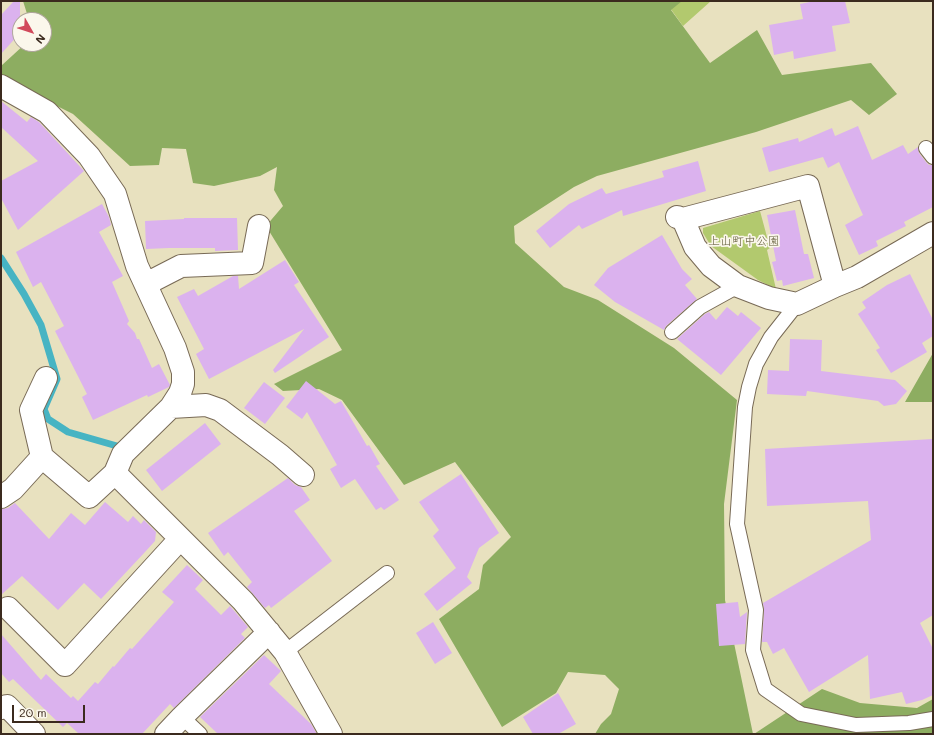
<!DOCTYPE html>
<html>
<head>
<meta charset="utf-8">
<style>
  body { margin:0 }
  #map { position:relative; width:934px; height:735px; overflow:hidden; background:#e8e1bf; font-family:Mali,sans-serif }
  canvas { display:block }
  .frame { position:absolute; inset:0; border:2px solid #3b2a1e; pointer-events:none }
  .north { position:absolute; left:12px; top:12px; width:40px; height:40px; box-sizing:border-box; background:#fbf7ec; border:1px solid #aea59a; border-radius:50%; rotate:129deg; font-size:11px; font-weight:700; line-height:16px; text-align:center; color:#3b2a1e }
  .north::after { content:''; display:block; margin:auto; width:14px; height:18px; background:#d1495b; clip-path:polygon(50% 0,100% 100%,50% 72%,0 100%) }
  .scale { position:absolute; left:12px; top:705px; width:73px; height:18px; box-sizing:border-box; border:2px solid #3b2a1e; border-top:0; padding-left:5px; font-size:12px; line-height:14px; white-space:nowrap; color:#3b2a1e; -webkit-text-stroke:3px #fbf7ec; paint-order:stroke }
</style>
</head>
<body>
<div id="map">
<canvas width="934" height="735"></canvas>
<div class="frame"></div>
<div class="north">N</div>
<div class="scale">20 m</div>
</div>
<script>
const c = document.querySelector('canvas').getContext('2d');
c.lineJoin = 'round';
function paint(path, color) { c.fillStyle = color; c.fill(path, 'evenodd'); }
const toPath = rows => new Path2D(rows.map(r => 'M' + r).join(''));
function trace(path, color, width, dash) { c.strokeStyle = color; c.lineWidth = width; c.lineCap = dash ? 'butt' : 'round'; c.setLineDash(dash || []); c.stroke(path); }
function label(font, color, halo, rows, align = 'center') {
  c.font = font + ' Mali,"Klee One",sans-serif'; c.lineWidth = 3.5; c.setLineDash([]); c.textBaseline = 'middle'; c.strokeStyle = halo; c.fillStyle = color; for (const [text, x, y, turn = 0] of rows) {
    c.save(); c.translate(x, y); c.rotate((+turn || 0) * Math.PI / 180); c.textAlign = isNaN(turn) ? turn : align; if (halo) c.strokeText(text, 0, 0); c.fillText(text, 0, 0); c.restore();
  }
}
const green = toPath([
  [665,1,711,1,683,26],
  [760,211,770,248,767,250,776,289,758,280,711,246,703,233,703,228]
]);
const forest = toPath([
  [23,1,682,1,671,10,710,63,757,30,782,75,871,63,897,94,869,115,851,100,756,132,597,176,574,187,514,226,515,243,564,287,598,300,674,348,737,400,724,504,725,600,753,734,595,734,601,724,611,714,619,689,605,675,568,672,556,693,502,727,439,619,479,589,483,565,511,537,455,462,404,485,342,400,319,389,283,391,274,384,342,350,266,226,283,206,274,190,277,167,260,176,214,186,193,183,186,149,162,148,159,165,130,166,73,114,1,78,1,66,25,44,44,44,44,20,29,20],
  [933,353,933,402,905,402],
  [822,689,860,703,917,708,933,699,933,734,754,734]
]);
const stream = toPath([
  [1,258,24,294,41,325,57,379,44,409,48,419,68,432,117,446]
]);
const building = toPath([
  [14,1,20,1,20,33,1,54,1,15],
  [815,1,845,1,850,23,832,26,836,51,794,59,793,51,774,55,769,25,803,19,800,4],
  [1,101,27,122,31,117,39,122,84,171,18,230,1,198,1,181,38,161,1,127],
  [858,126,872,160,903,145,908,154,918,147,919,153,926,162,929,165,933,165,933,207,904,222,906,226,876,241,878,246,859,255,845,225,863,215,839,162,828,168,823,157,769,172,762,148,798,138,799,142,832,128,835,136],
  [698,161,706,191,623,216,622,210,582,229,579,225,550,248,536,231,569,204,602,188,606,194,664,177,662,171],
  [102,204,109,217,111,225,99,232,123,276,112,282,129,321,127,324,135,333,137,339,139,339,152,368,159,364,170,385,169,387,148,397,147,395,93,420,82,397,87,394,55,331,64,326,41,282,33,287,16,252],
  [795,210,804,254,808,254,814,278,783,286,782,280,777,281,772,262,776,261,767,215],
  [184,218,237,218,238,250,215,251,215,248,169,248,146,249,145,221,184,219],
  [662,235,682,269,692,279,685,285,697,299,666,326,664,330,615,302,594,285,608,268],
  [285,260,299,282,294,285,329,337,275,373,273,370,304,329,209,379,196,354,204,349,177,297,194,289,198,296,233,276,238,276,239,289],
  [910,274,933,320,933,336,922,343,927,352,891,373,876,350,880,348,858,314,866,308,862,302,887,285],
  [727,307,738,316,741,312,761,328,721,375,677,339,705,314,709,312,716,320],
  [790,339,822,340,821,371,895,380,907,391,896,404,884,406,878,401,807,391,806,396,767,394,768,370,789,371],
  [306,381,335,404,341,401,367,446,369,445,380,464,376,466,399,500,384,510,381,507,376,510,355,479,341,488,330,469,337,465,307,412,302,419,286,407],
  [264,382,285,398,265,424,244,408],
  [205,423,221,444,162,491,146,470],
  [933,439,933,615,920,623,933,649,933,695,922,700,906,704,902,692,870,699,868,655,809,692,784,648,773,654,767,642,762,642,764,611,763,603,871,540,868,501,767,506,765,449],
  [461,474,499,533,479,548,467,577,472,583,437,611,424,594,456,568,433,536,439,530,419,502],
  [288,478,295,485,301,487,310,500,294,511,332,561,271,608,269,605,265,608,247,587,252,582,228,552,224,556,208,533],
  [105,502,128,522,133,516,141,524,144,520,156,532,155,541,145,552,101,599,84,583,58,610,22,576,1,595,1,509,8,508,15,503,49,539,71,513,85,525],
  [187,565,203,580,195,589,221,615,230,606,248,627,241,634,245,638,174,708,170,704,142,734,79,734,67,723,63,727,13,679,9,682,1,673,1,634,41,680,46,674,71,698,73,696,78,701,95,682,98,684,113,666,114,667,130,648,132,649,174,602,162,592],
  [738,602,740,617,747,612,745,644,719,646,716,604],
  [433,622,452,653,435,664,416,633],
  [264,655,281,671,269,684,311,724,317,734,218,734,200,717],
  [558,693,576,724,558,734,533,734,523,717]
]);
const lane = toPath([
  [926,148,933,157],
  [797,304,771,337,756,364,749,387,745,407,737,524,756,610,753,650,765,689,801,714,856,725,909,723,933,719],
  [672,332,700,307,738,286],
  [285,652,387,573],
  [182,717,200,734]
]);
const street = toPath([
  [1,86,47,112,89,156,115,194,137,266,175,348,183,372,183,384,180,393,171,407,123,454,115,473,243,601,285,652,331,734],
  [677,217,683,219,808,186,835,286],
  [683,219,695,247,711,266,738,286,769,298,797,304,835,286,857,277,933,233],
  [146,284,181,266,252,263,259,226],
  [46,378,31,410,42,457,89,497,115,473],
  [171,407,206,405,220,410,280,455,303,475],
  [1,497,13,489,42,457],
  [8,608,65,665,180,539],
  [1,708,7,706,34,734],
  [166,734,182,717,269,632]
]);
const parkNames = [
  ["上山町中公園",744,241]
];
paint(green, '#b2c96e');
paint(forest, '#8dad61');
trace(stream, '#47b4c3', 7);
paint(building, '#dbb2ee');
trace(lane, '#786a56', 16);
trace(street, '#786a56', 24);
trace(lane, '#fff', 14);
trace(street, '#fff', 22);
label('12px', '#5f5a36', '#fbf7ec', parkNames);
</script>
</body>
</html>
